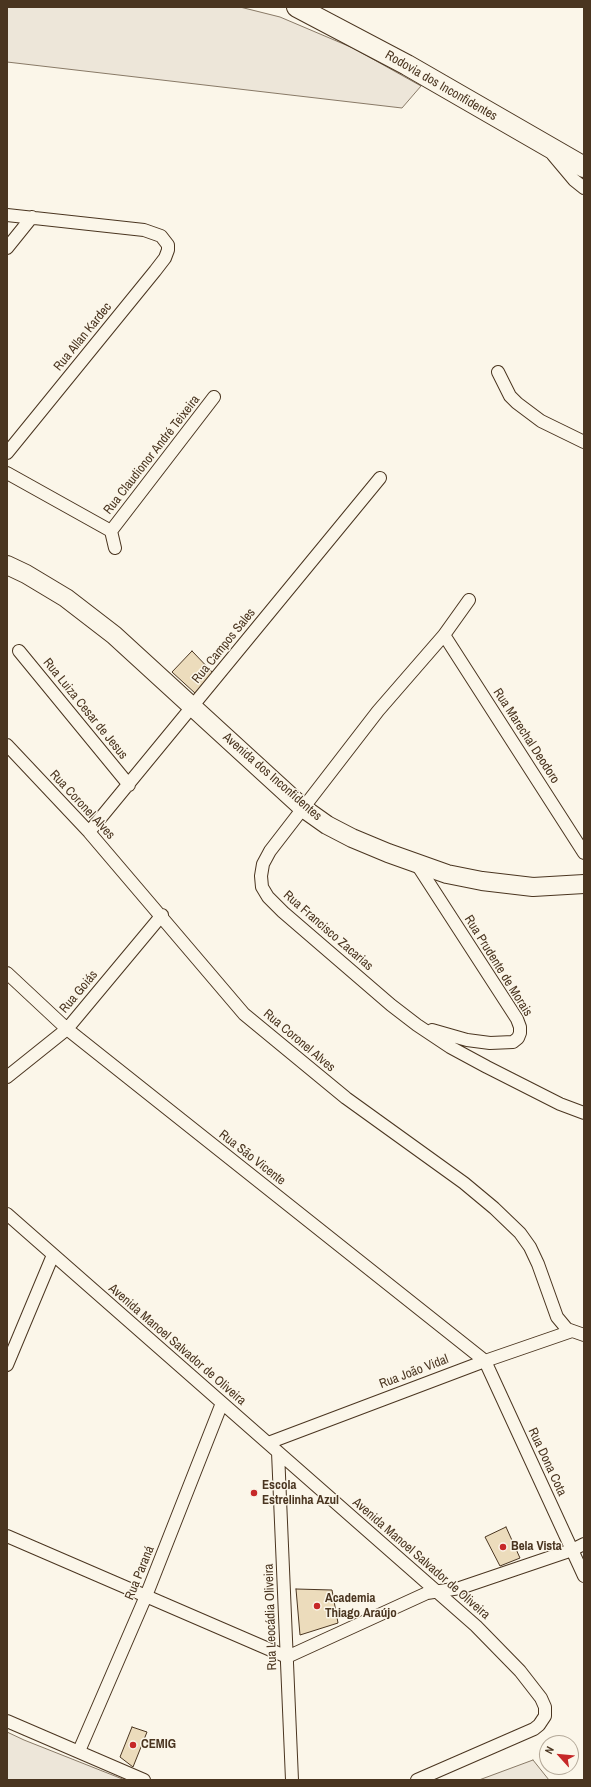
<!DOCTYPE html>
<html>
<head>
<meta charset="utf-8">
<style>
  body { margin:0 }
  #map { position:relative; width:591px; height:1787px; overflow:hidden; background:#fbf6e9; font-family:"Archivo Narrow",sans-serif }
  canvas { display:block }
  .frame { position:absolute; inset:0; border:8px solid #4a3520; pointer-events:none }
  .north { position:absolute; left:539px; top:1735px; width:40px; height:40px; box-sizing:border-box; background:#fbf6e9; border:1px solid #b4a999; border-radius:50%; rotate:297deg; font-size:11px; font-weight:700; line-height:16px; text-align:center; color:#4a3520 }
  .north::after { content:''; display:block; margin:auto; width:14px; height:18px; background:#c62828; clip-path:polygon(50% 0,100% 100%,50% 72%,0 100%) }
</style>
</head>
<body>
<div id="map">
<canvas width="591" height="1787"></canvas>
<div class="frame"></div>
<div class="north">N</div>
</div>
<script>
const c = document.querySelector('canvas').getContext('2d');
c.lineJoin = 'round';
function paint(path, color) { c.fillStyle = color; c.fill(path, 'evenodd'); }
const toPath = rows => new Path2D(rows.map(r => 'M' + r).join(''));
function trace(path, color, width, dash) { c.strokeStyle = color; c.lineWidth = width; c.lineCap = dash ? 'butt' : 'round'; c.setLineDash(dash || []); c.stroke(path); }
function label(font, color, halo, rows, align = 'center') {
  c.font = font + ' "Archivo Narrow",sans-serif'; c.lineWidth = 3; c.setLineDash([]); c.textBaseline = 'middle'; c.strokeStyle = halo; c.fillStyle = color; for (const [text, x, y, turn = 0] of rows) {
    c.save(); c.translate(x, y); c.rotate((+turn || 0) * Math.PI / 180); c.textAlign = isNaN(turn) ? turn : align; if (halo) c.strokeText(text, 0, 0); c.fillText(text, 0, 0); c.restore();
  }
}
const green = toPath([
  [7,7,240,7,280,17,353,48,421,86,402,108,7,62,7,7],
  [7,1732,24,1740,125,1780,7,1780,7,1732],
  [533,1760,549,1780,479,1780,533,1760]
]);
const building = toPath([
  [192,651,215,675,196,694,172,672,192,651],
  [506,1527,520,1558,500,1566,485,1537,506,1527],
  [296,1589,332,1590,338,1623,300,1635,296,1589],
  [132,1727,147,1732,133,1767,120,1757,132,1727]
]);
const street = toPath([
  [553,155,574,180,584,188],
  [7,215,144,230,161,236,168,245,168,250,165,258,155,271,7,453],
  [7,248,32,217],
  [498,372,510,396,517,403,541,421,584,442],
  [7,473,111,531],
  [115,548,111,531,214,397],
  [469,600,444,635,378,711,270,851,263,864,261,876,262,887,268,897,283,912,391,1005,417,1025,450,1047,487,1067,560,1104,584,1113],
  [444,635,584,853],
  [19,651,129,785],
  [7,745,89,832,244,1014,346,1098,464,1183,494,1208,520,1233,530,1247,538,1264,557,1317,567,1329,584,1335],
  [89,832,380,478],
  [416,863,517,1019,520,1027,520,1033,518,1038,513,1042,490,1043,467,1040,432,1030],
  [7,973,67,1029,485,1361,584,1576],
  [7,1077,67,1029,162,915],
  [7,1214,476,1626,520,1671,541,1698,545,1707,545,1716,539,1725,534,1729,417,1780],
  [7,1365,53,1255],
  [268,1443,485,1361,572,1331],
  [278,1452,292,1780],
  [7,1536,287,1657,427,1593,460,1588,572,1550,584,1544],
  [7,1721,144,1780],
  [79,1751,146,1596,222,1403]
]);
const secondary = toPath([
  [7,565,26,574,66,598,114,635,303,808,327,825,352,838,388,853,447,874,482,881,533,887,584,884]
]);
const primary = toPath([
  [297,7,407,65,584,167]
]);
const markers = [
  [254,1493,4,"#c62828"],
  [503,1547,4,"#c62828"],
  [317,1606,4,"#c62828"],
  [133,1745,4,"#c62828"]
];
const streetNames = [
  ["Rodovia dos Inconfidentes",441,86,30],
  ["Rua Allan Kardec",83,337,-51],
  ["Rua Claudionor André Teixeira",152,455,-52],
  ["Rua Campos Sales",224,646,-51],
  ["Rua Luiza Cesar de Jesus",85,709,51],
  ["Rua Marechal Deodoro",526,736,57],
  ["Avenida dos Inconfidentes",272,777,41],
  ["Rua Coronel Alves",82,805,47],
  ["Rua Francisco Zacarias",328,931,41],
  ["Rua Prudente de Morais",498,966,58],
  ["Rua Goiás",79,992,-50],
  ["Rua Coronel Alves",299,1041,40],
  ["Rua São Vicente",252,1158,38],
  ["Avenida Manoel Salvador de Oliveira",177,1345,41],
  ["Rua João Vidal",414,1372,-21],
  ["Rua Dona Cota",547,1462,65],
  ["Avenida Manoel Salvador de Oliveira",421,1559,41],
  ["Rua Paraná",140,1573,-68],
  ["Rua Leocádia Oliveira",271,1617,-92]
];
const poiNames = [
  ["Escola",262,1486],
  ["Estrelinha Azul",262,1501],
  ["Bela Vista",511,1547],
  ["Academia",325,1599],
  ["Thiago Araújo",325,1614],
  ["CEMIG",141,1745]
];
paint(green, '#ede6d9');
trace(green, '#887966', 1);
paint(building, '#ecdcbc');
trace(building, '#4a3520', 1);
trace(street, '#4a3520', 14);
trace(secondary, '#4a3520', 20);
trace(primary, '#4a3520', 22);
trace(street, '#fbf6e9', 12);
trace(secondary, '#fbf6e9', 18);
trace(primary, '#fbf6e9', 20);
for (const [x, y, r, color] of markers) { const dot = new Path2D(); dot.arc(x, y, r, 0, 2 * Math.PI); c.fillStyle = color; c.fill(dot); trace(dot, '#fbf6e9', 1.5); }
label('13px', '#4a3520', '#fbf6e9', streetNames);
label('bold 13px', '#4a3520', '#fbf6e9', poiNames, 'left');
</script>
</body>
</html>
